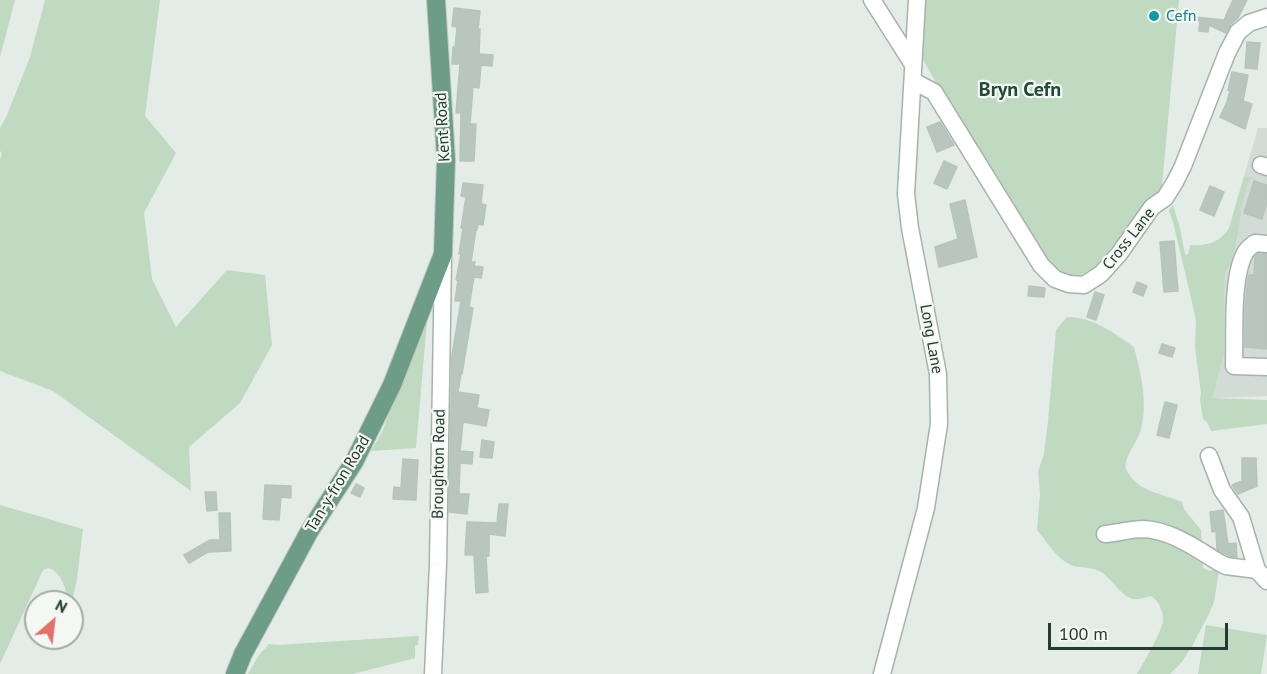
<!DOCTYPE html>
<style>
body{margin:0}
#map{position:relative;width:1267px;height:674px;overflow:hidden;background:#e3ece6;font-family:"PT Sans",sans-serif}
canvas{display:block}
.north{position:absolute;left:24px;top:590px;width:60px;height:60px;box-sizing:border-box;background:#f4f8f5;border:2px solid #a1aca7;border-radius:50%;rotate:28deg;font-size:16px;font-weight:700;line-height:24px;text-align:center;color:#253b31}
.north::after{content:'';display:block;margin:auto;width:21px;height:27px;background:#e47169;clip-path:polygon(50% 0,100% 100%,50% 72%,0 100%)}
.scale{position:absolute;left:1048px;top:623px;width:180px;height:27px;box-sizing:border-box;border:3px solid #253b31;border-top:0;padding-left:8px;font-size:18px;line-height:21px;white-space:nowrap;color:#253b31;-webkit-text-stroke:4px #f4f8f5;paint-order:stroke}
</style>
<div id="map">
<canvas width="1267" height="674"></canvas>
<div class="north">N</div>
<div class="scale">100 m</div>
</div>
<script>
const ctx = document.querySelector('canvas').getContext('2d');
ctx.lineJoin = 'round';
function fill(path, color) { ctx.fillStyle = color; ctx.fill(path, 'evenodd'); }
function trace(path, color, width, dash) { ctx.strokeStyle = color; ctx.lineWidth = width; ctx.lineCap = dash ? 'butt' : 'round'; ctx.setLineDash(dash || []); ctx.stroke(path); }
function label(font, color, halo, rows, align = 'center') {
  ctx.font = font + ' "PT Sans",sans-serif'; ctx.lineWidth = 4.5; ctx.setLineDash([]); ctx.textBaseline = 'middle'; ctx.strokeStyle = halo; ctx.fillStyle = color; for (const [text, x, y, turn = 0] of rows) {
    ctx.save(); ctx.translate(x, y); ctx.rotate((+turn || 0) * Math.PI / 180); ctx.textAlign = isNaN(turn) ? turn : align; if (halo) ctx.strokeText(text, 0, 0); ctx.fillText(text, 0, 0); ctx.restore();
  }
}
const built = new Path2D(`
 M1258,128H1267V396L1213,398L1224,353L1225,273L1229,269L1232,260L1237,240L1240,211L1249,181L1251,178L1244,176Z`);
const green = new Path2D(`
 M0,0H15L0,57Z
 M45,0H160L145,116L176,153L144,213L152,279L176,327L227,270L265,275L272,345L240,403L189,447L191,491L53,391L0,371V160L2,153L0,151V128L7,115L30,57Z
 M924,0H1179L1162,186L1104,262L1079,276L1064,277L1048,266L939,88L921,56Z
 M1244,176L1252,178L1249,181L1240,211L1241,213C1238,230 1236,261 1225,273L1224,353L1213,398L1267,400V424L1211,431L1207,422L1203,419L1200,400L1201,393L1195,347L1196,321L1192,302L1173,222L1169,210L1173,205L1180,228L1185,254L1188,255L1190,245C1207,246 1220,243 1229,228Z
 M428,310L416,448L371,451L382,432Z
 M1067,317C1093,317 1114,333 1134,347C1141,374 1148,402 1141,429C1138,443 1121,459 1127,471C1138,493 1163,493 1182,502L1184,509L1201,530L1203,568L1209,571L1217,569L1219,571L1214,602L1209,614L1191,648L1181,663L1170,674H1137C1143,664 1162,631 1163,621C1163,611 1159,601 1151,596C1146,597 1139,600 1133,599C1122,597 1111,578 1101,572C1093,567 1083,568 1074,566C1058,561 1047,542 1037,530L1040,494L1038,471L1044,454L1048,421L1056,330Z
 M0,505L83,529L77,579L72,602H69C65,589 63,573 48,568L43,570L0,664Z
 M1206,625L1267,635L1261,674H1198Z
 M419,636L418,645H415V658L353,674H248L259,655L269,644L277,645Z`);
const building = new Path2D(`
 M1233,0H1247L1238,18L1231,24L1226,33L1209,25L1208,32L1199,31L1200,21L1195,19V17L1224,20Z
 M454,8L480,11L478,29H480L479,54L493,55L492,66L481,65L479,88L473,87L470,124H476L474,161H460L461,113H456L460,64H452L453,47L455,48L457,27L452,26Z
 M1247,42L1260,43L1257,69L1245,68Z
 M1232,72L1248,75L1243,101L1252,104L1245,129L1220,117L1227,102L1230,91L1228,90Z
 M940,122L954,145L937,152L927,127Z
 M944,161L957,167L947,189L934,183Z
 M1254,181L1267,185V202L1262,219L1244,213Z
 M463,183L483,185L481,204L486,205L483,225L478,224L477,230H476L471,262H475L474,266L483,267L481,278L474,277L469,307L473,308L462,374H461L458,392L479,395L477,408L489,410L486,426L463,422L460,451L473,452L472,464L460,463L459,494H469L467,514L449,512L452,355L461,301H455L458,280H456L461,254H459L463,228H461L466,197L461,196Z
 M1210,186L1224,192L1214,216L1200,210Z
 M965,200L977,257L939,267L935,247L958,239L950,204Z
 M1174,241L1178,291L1164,292L1160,242Z
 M1258,254H1267V349L1245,347V308L1248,279L1249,275H1254L1255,256Z
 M1137,282L1147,286L1143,296L1133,292Z
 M1029,286L1045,288L1044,297L1028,296Z
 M1095,292L1104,295L1096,320L1087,317Z
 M1162,344L1175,348L1172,357L1159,353Z
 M1165,402L1177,405L1169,438L1157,435Z
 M482,440L494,442L492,458L480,457Z
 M1242,458H1256L1257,486L1238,494L1232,485L1242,481Z
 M403,459L418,460L416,500L393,499L394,487L401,488Z
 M356,484L364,488L360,497L351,493Z
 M265,485L291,486V498L281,497L279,520L263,519Z
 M205,492H216L217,510L207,511Z
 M499,504H508L505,536L489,534V556H486L488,592L476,593L474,555H465L467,522L497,523Z
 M1223,510L1228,544L1236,543L1237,557L1229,556L1217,549L1216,531L1212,532L1210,512Z
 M219,513H230L231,551L208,552L189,563L184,555L210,540H220Z`);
const minor = new Path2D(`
 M872,0L912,63
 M913,81L934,92L1041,265L1055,279L1069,284L1084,285L1101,274L1119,254L1152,207L1165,198L1175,182L1183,166L1227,53L1238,32L1249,23L1267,17
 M1261,165L1267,167
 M1267,244L1255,243C1251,246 1247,249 1245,253C1231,278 1235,336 1234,366L1267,367
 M1209,456L1222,490L1241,517L1257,570L1267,581
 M1105,534C1118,533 1130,529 1143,529C1171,530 1197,549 1220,563L1226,566L1257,570
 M433,674L438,564L443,258
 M882,674L926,508L939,424L938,374L910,228L906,194L917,0`);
const major = new Path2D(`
 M235,674L243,654L309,532L354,462L392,385L443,254L446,159L436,0`);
const markers = [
 [1154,16,6,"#0f9aa8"]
];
const cultureNames = [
 ["Cefn",1166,16]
];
const streetNames = [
 ["Kent Road",443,127,-93],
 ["Cross Lane",1129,239,-52],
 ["Long Lane",931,339,80],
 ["Broughton Road",439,464,-89],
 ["Tan-y-fron Road",338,484,-59]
];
const quarterNames = [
 ["Bryn Cefn",1020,90]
];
fill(built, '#d2dbd5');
fill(green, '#bfdac1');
fill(building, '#b9c6bf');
trace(building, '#b6c5bc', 1.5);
trace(minor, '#a6b3ac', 19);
trace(major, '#c2c8c5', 20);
trace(minor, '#fff', 16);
trace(major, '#6d9d87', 18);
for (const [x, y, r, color] of markers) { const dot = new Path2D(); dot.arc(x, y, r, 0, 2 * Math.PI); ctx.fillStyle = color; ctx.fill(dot); trace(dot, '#f4f8f5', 2); }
label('16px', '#0d838f', '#f4f8f5', cultureNames, 'left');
label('16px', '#253b31', '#f4f8f5', streetNames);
label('bold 20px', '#234b3a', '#f4f8f5', quarterNames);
</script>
